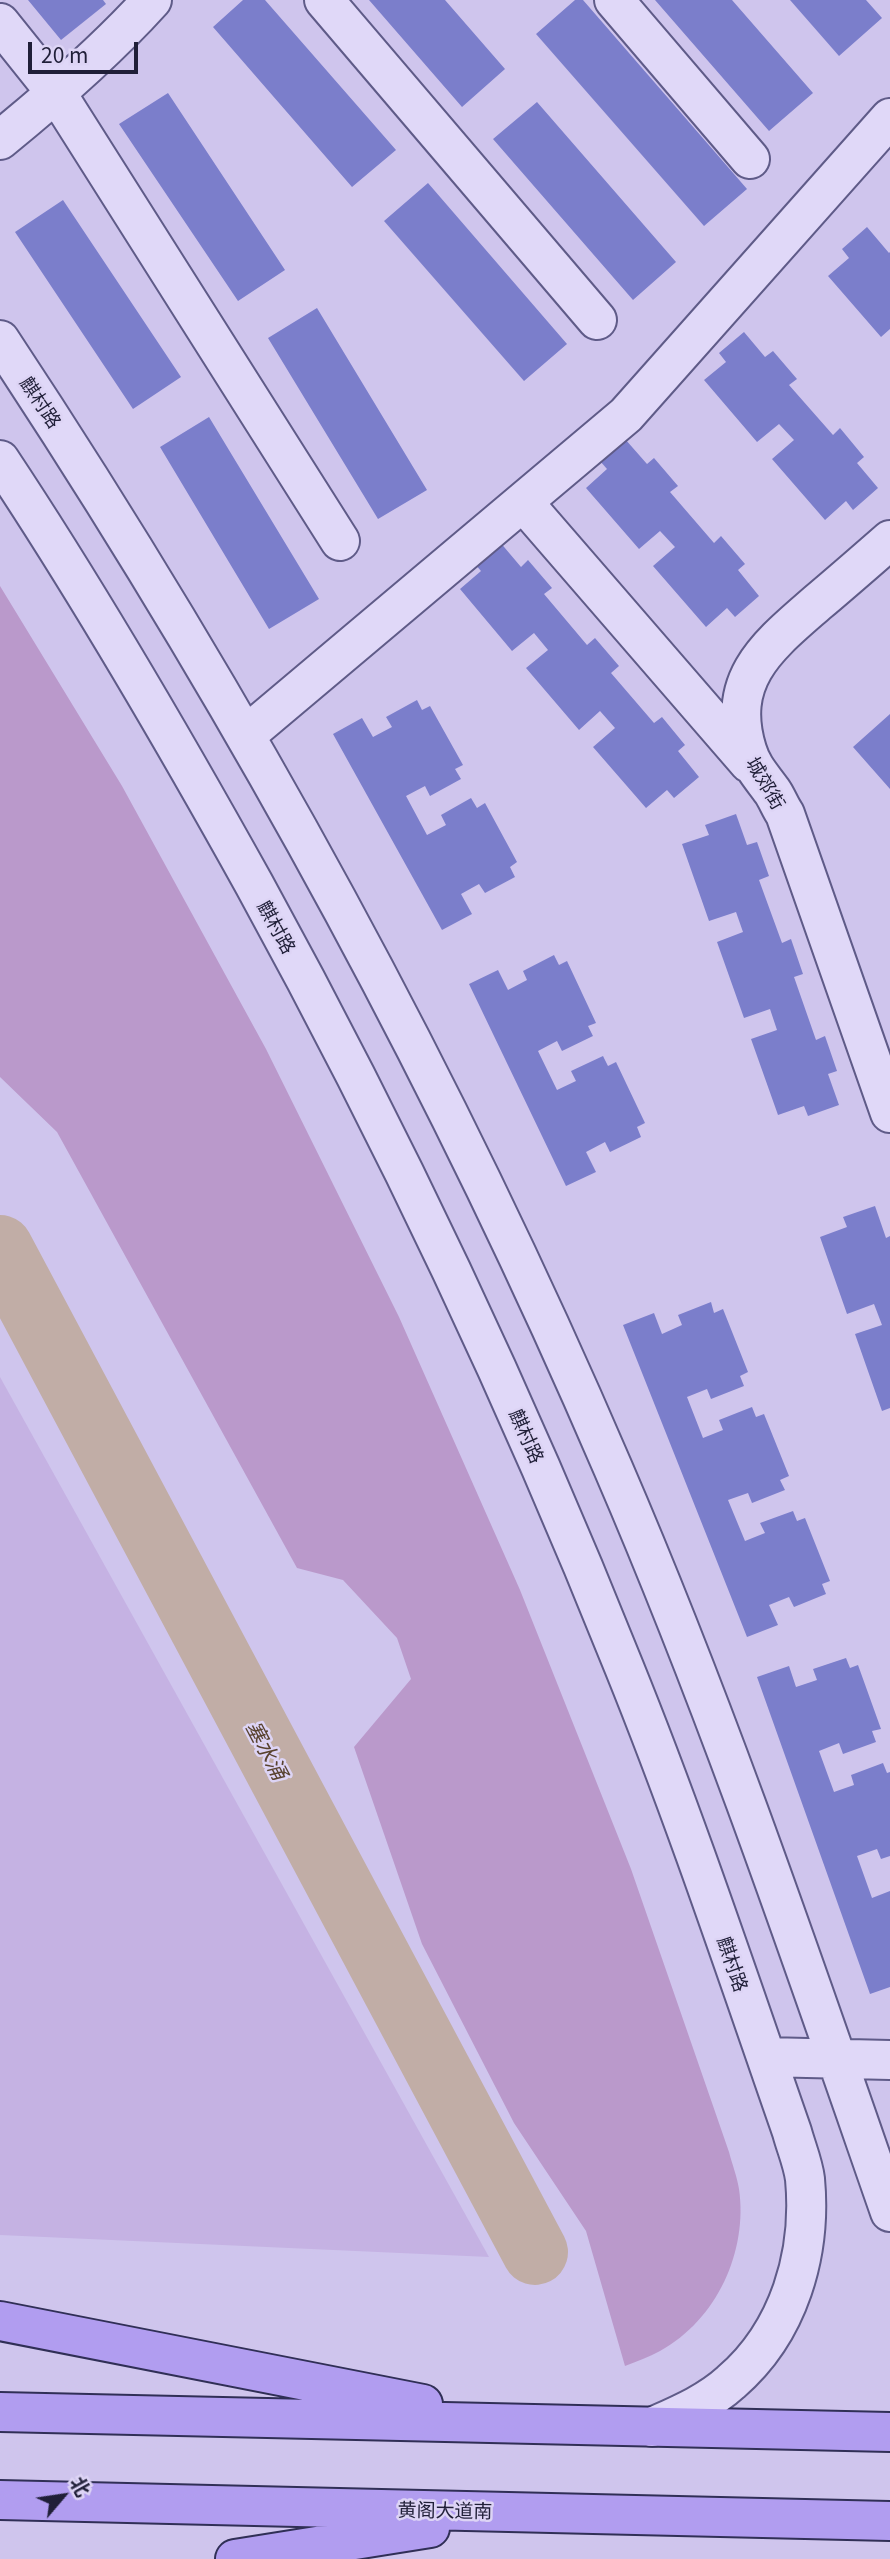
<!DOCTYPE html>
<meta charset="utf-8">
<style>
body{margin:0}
#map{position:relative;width:890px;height:2559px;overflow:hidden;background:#cfc5ed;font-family:Georgia,"Noto Sans SC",serif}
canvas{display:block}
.north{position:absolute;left:28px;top:2461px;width:70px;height:70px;-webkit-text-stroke:5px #ddd4f5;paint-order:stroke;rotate:61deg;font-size:19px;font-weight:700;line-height:28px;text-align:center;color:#201f38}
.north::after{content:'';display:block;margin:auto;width:24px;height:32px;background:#201f38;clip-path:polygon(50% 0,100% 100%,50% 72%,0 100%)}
.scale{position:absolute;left:28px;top:42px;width:110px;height:32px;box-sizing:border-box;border:4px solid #201f38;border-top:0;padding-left:9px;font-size:21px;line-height:24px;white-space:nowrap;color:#201f38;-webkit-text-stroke:5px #ddd4f5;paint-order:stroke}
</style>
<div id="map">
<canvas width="890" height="2559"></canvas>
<div class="north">北</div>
<div class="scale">20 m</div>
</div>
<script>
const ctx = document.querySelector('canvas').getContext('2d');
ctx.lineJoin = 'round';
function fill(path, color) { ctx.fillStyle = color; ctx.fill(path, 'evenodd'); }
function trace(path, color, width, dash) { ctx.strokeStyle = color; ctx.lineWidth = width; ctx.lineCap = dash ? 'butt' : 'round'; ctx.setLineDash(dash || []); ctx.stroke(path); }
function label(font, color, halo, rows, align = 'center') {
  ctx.font = font + ' Georgia,"Noto Sans SC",serif'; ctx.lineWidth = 5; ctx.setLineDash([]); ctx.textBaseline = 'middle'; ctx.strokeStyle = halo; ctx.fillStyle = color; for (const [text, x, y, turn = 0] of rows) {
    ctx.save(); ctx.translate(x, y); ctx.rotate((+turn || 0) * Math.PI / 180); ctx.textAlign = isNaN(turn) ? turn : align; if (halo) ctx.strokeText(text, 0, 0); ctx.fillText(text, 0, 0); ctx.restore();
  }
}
const farmland = new Path2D(`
 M0,1377L489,2257L0,2235Z`);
const green = new Path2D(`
 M0,586L122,786L266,1049L399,1317L520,1590L631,1869L729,2152C732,2164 737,2176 739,2189C748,2251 717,2320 660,2351C649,2357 637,2361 625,2366L586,2231L514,2123L422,1944L354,1747L411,1679L397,1638L343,1580L297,1568L57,1132L0,1077Z`);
const river = new Path2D(`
 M0,1248L535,2252`);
const building = new Path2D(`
 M28,0H103L106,4L61,40Z
 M243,0H265L396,150L352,187L213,27Z
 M369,0H445L505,69L462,107Z
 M575,0H583L747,189L704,226L536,34Z
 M655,0H732L813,93L769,131Z
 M790,0H866L882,18L839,56Z
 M168,93L285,270L238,301L119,124Z
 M537,102L676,262L633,300L493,139Z
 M428,183L567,344L524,381L384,221Z
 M63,200L181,377L133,409L15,232Z
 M867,227L889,253L890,252V329L881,337L828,276L849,258L842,249Z
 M317,308L427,490L378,519L268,338Z
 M744,332L765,357L773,351L797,379L789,385L833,435L840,428L864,457L857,463L878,488L853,510L846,501L825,520L772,459L794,440L779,424L757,442L704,380L726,362L719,353Z
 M209,417L319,599L269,629L160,447Z
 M625,439L647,464L654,458L678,486L670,492L714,543L721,536L745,564L738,570L759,596L735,617L727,608L706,627L653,566L675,547L660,531L639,549L586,488L607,469L600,461Z
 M499,541L521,567L528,560L552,588L544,594L587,645L595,638L619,666L611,673L654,723L662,717L685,745L678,751L699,777L674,798L667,790L646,808L593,747L615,728L600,711L579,730L526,668L548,650L534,633L512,651L460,589L481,571L474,563Z
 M417,700L422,710L430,706L463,765L455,769L461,779L430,796L425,786L406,796L427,835L446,825L441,815L471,798L477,808L485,803L517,862L510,867L515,877L485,893L479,884L461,894L472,914L442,930L333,734L362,718L373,737L392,727L386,717Z
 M890,714V789L853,747Z
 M736,814L747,845L757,842L769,876L759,880L782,943L791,939L803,974L794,977L816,1040L825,1036L837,1071L828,1074L839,1105L808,1116L804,1106L778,1115L751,1039L777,1030L770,1009L744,1018L717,942L743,932L736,912L709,921L682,844L709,835L705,825Z
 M554,955L559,965L567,961L596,1023L588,1026L593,1036L562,1051L557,1041L538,1051L557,1090L576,1081L571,1071L603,1056L608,1066L616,1062L645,1123L637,1127L641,1137L610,1152L605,1142L586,1152L596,1172L566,1186L469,984L498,970L508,990L527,980L523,971Z
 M875,1206L886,1238L890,1236V1408L882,1411L855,1334L882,1325L874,1304L847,1314L820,1237L847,1227L843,1217Z
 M711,1302L714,1313L723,1309L748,1372L740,1376L744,1386L711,1399L707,1389L687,1397L703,1438L723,1430L719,1420L752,1407L756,1417L764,1414L789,1476L780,1480L785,1490L752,1503L748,1493L728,1500L745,1541L765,1533L760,1523L793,1511L797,1521L805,1518L830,1581L822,1584L826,1594L794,1607L789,1597L769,1605L778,1625L747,1637L623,1325L654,1313L662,1334L682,1325L678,1315Z
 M846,1658L850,1668L858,1665L881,1729L872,1731L876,1742L843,1754L839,1743L819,1751L834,1792L854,1785L851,1775L883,1763L887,1773L890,1772V1856L881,1859L877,1849L857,1856L872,1898L890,1891V1987L870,1994L757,1677L789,1666L796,1687L817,1680L813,1669Z`);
const minor = new Path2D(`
 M324,0L597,320
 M614,0L750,159
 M0,23L57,94L340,541
 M0,140C54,96 106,51 152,0
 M0,340C237,698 444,1074 613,1468C718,1711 803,1962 890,2212
 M0,460C91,597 174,740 254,884C393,1137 517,1399 624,1667C686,1820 738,1977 792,2132C796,2147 803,2163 805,2179C812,2254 789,2332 731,2382C708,2403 679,2415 652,2427
 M523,502L749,763
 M890,540C866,561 842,582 817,603C769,645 725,678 747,750C752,767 762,777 772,791C777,798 780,807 785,814L890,1113
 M246,735L626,415L890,118
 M766,2057L890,2060`);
const major = new Path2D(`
 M0,2321L423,2404
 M0,2412L890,2432
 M0,2500L890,2521
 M235,2559L430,2528`);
const streetNames = [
 ["麒村路",41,402,56],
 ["城郊街",766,783,60],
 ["麒村路",277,927,61],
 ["麒村路",527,1436,66],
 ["麒村路",733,1964,71],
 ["黄阁大道南",445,2510,1]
];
const waterNames = [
 ["塞水涌",267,1750,62]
];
fill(farmland, '#c5b2e3');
fill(green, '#ba99cb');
trace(river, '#c1ada6', 66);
fill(building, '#7b7ecb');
trace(minor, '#5f5b88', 42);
trace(major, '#302f56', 42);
trace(minor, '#e0d8f8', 38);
trace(major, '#b19df0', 38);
label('19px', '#201f38', '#ddd4f5', streetNames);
label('italic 21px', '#58422e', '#ddd4f5', waterNames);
</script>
